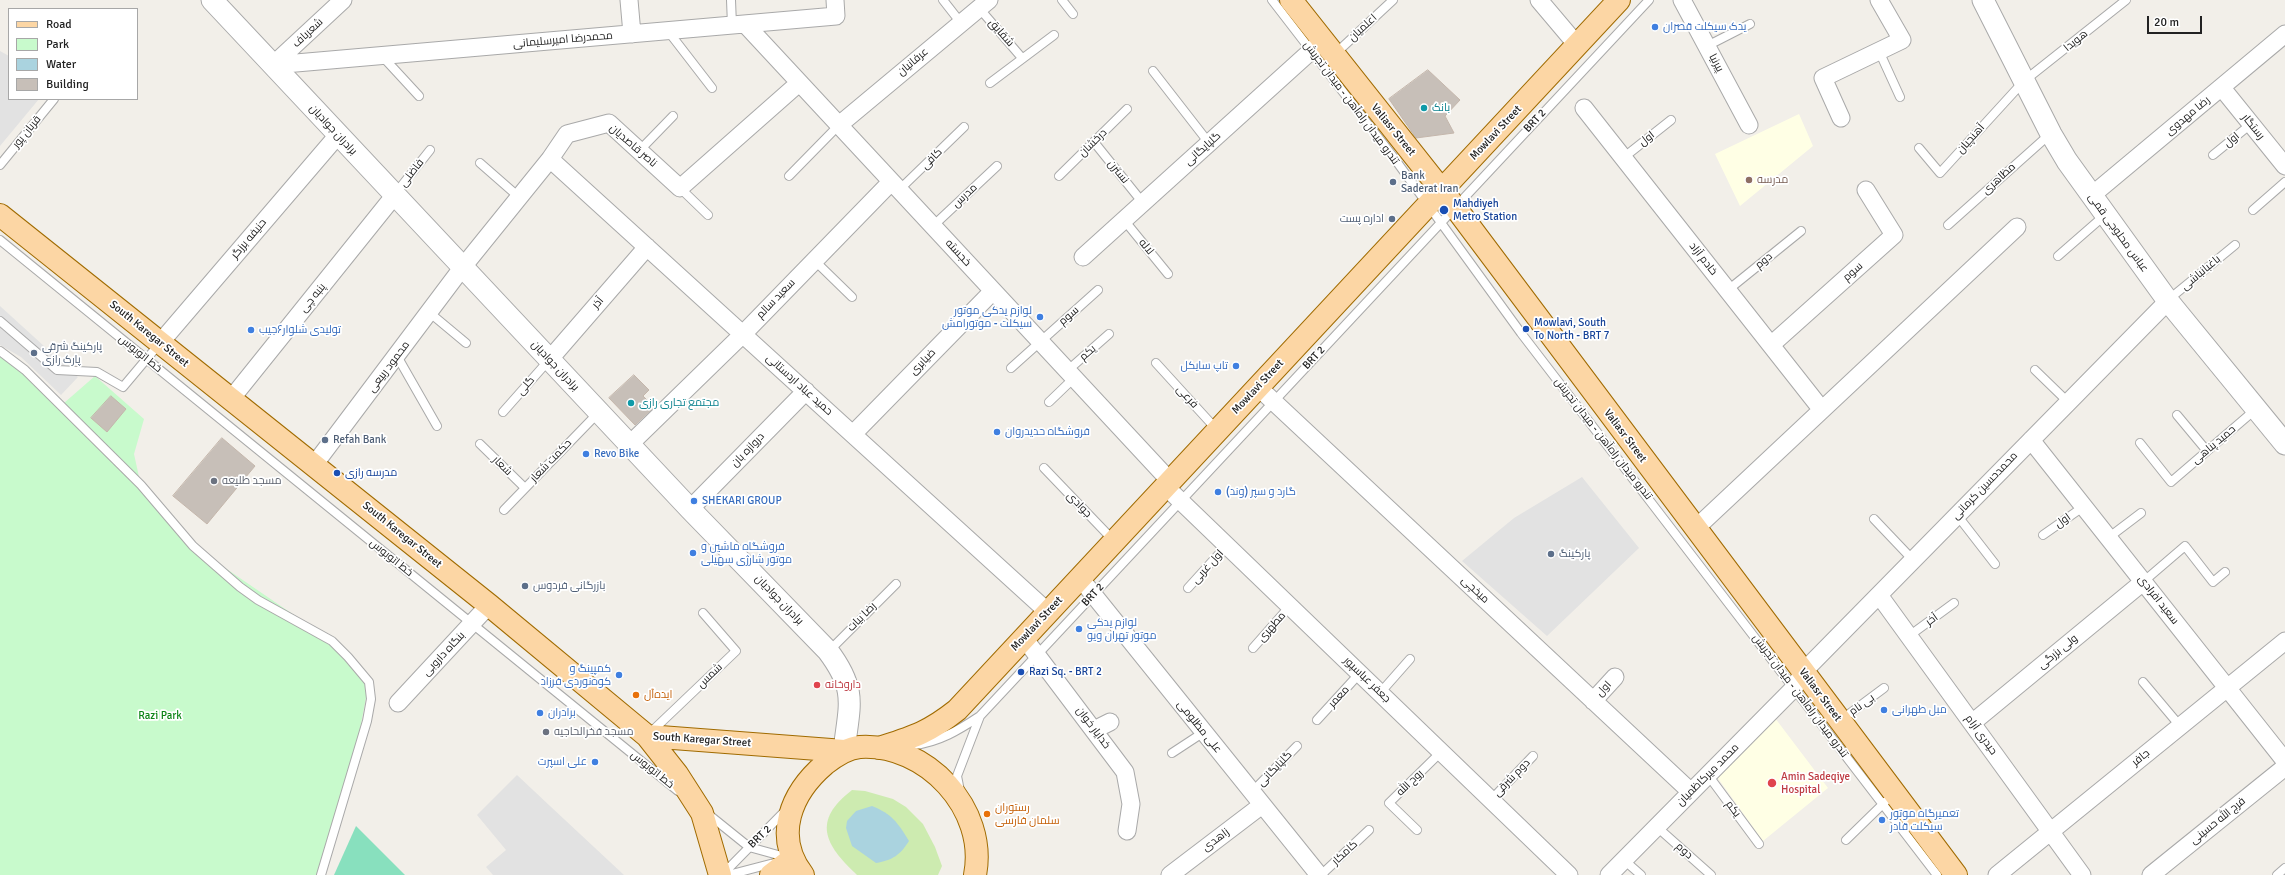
<!DOCTYPE html>
<meta charset="utf-8">
<style>
body{margin:0}
#map{position:relative;width:2285px;height:875px;overflow:hidden;background:#f2efe9;font-family:Signika,sans-serif}
canvas{display:block}
.legend{position:absolute;left:8px;top:8px;width:130px;height:92px;box-sizing:border-box;background:#fff;border:1px solid #a7a7a7;margin:0;padding:5px 7px;list-style:none;font-size:12px;color:#222}
.legend li{display:flex;align-items:center;gap:8px;height:20px}
.legend b{width:20px;border:1px solid #a7a7a7}
.scale{position:absolute;left:2147px;top:16px;width:55px;height:18px;box-sizing:border-box;border:2px solid #222;border-top:0;padding-left:5px;font-size:12px;line-height:14px;white-space:nowrap;color:#222;-webkit-text-stroke:3px #fff;paint-order:stroke}
</style>
<div id="map">
<canvas width="2285" height="875"></canvas>
<ul class="legend">
<li><b style="height:5px;background:#fcd6a4"></b>Road</li>
<li><b style="height:11px;background:#c8facc"></b>Park</li>
<li><b style="height:11px;background:#aad3df"></b>Water</li>
<li><b style="height:11px;background:#c7bfb8"></b>Building</li>
</ul>
<div class="scale">20 m</div>
</div>
<script>
const ctx = document.querySelector('canvas').getContext('2d');
ctx.lineJoin = 'round';
function fill(path, color) { ctx.fillStyle = color; ctx.fill(path, 'evenodd'); }
function trace(path, color, width, dash) { ctx.strokeStyle = color; ctx.lineWidth = width; ctx.lineCap = dash ? 'butt' : 'round'; ctx.setLineDash(dash || []); ctx.stroke(path); }
function label(font, color, halo, rows, align = 'center') {
  ctx.font = font + ' Signika,Cairo,sans-serif'; ctx.lineWidth = 3.5; ctx.setLineDash([]); ctx.textBaseline = 'middle'; ctx.strokeStyle = halo; ctx.fillStyle = color; for (const [text, x, y, turn = 0] of rows) {
    ctx.save(); ctx.translate(x, y); ctx.rotate((+turn || 0) * Math.PI / 180); ctx.textAlign = isNaN(turn) ? turn : align; if (halo) ctx.strokeText(text, 0, 0); ctx.fillText(text, 0, 0); ctx.restore();
  }
}
const education = new Path2D(`
 M1799,114L1813,146L1740,206L1715,154Z
 M1775,718L1828,788L1763,841L1717,777Z`);
const grass = new Path2D(`
 M852,790L865,791L893,799L906,807L923,824L935,847L942,866L938,875H857C824,844 812,821 852,790Z`);
const park = new Path2D(`
 M0,351L64,403L95,376L144,419L134,454L141,486L193,546L332,641L369,682L351,776L321,875H0Z`);
const pitch = new Path2D(`
 M356,826L405,875H334Z`);
const parking = new Path2D(`
 M0,51L9,56V99H39L0,146Z
 M0,306L78,377L61,395L21,357L0,345Z
 M1582,477L1639,548L1547,636L1462,561L1514,518Z
 M517,775L550,806L624,875H493L486,867L506,850L477,815Z`);
const water = new Path2D(`
 M872,806C892,814 898,823 909,841C900,855 893,860 876,863L852,846L846,828L847,821L856,811Z`);
const building = new Path2D(`
 M1428,70L1460,100L1445,116L1454,133L1416,138L1389,99Z
 M634,375L649,390L643,396L654,407L635,425L609,398Z
 M111,396L126,409L107,432L91,418Z
 M222,438L255,466L207,524L173,496Z`);
const service = new Path2D(`
 M731,0L732,25
 M943,0L961,23
 M1062,0L1073,14
 M1272,0L1394,158L1521,333L1937,875
 M979,8L1022,58
 M668,31L712,88
 M1707,46L1750,24
 M1879,51L1900,97
 M1335,54L1393,0
 M383,57L419,96
 M1153,71L1209,143
 M990,83L1054,35
 M1094,142L1143,203
 M1919,148L1940,173L2024,81L2126,0
 M640,150L673,116
 M2213,155L2251,124
 M1623,158L1671,120
 M480,163L520,198
 M0,165L54,99
 M789,176L839,125
 M1059,176L1127,109
 M680,188L708,215
 M899,190L964,127
 M395,194L430,150
 M2253,210L2285,182
 M1124,220L1168,274
 M1948,225L2050,134
 M933,226L997,166
 M0,240L678,791
 M2058,256L2105,215
 M814,260L852,297
 M1728,290L1801,231
 M2168,300L2235,245
 M430,313L466,343
 M0,321L57,370L97,372L123,387L160,343
 M0,351L25,370L141,485L193,546L240,587L258,600L332,641L348,657L369,682L371,699L367,721L321,875
 M397,356L437,426
 M1156,363L1217,430
 M1011,368L1098,290
 M2035,370L2068,402
 M1067,371L1109,334
 M1049,402L1074,378
 M503,412L549,360
 M2177,415L2207,451
 M2140,443L2171,482L2256,409
 M480,444L525,488
 M1044,468L1114,541
 M504,510L598,413
 M1957,515L1995,564
 M1874,519L1913,560
 M2043,535L2083,507
 M2108,538L2141,513
 M2143,582L2185,546L2213,582L2225,572
 M1188,588L1227,545
 M1909,636L1954,603
 M1253,648L1290,606
 M829,651L896,584
 M2143,682L2180,726
 M1380,693L1410,659
 M1317,720L1360,673
 M1841,720L1884,688
 M650,733L736,651L703,613
 M914,745C939,742 959,730 980,716L1649,0
 M1172,753L1204,732
 M1708,775L1759,844
 M960,791L957,776L980,716
 M1252,792L1297,746
 M1491,800L1533,756
 M708,814L749,847L789,858
 M1657,827L1711,875
 M1417,830L1389,803L1441,752
 M1846,840L1885,802
 M1624,860L1641,875
 M722,875L785,811
 M728,875L774,863
 M1321,875L1369,830
 M2277,875L2285,868`);
const minor = new Path2D(`
 M629,0L632,34
 M1539,0L1577,45
 M1682,0L1749,125
 M745,24L1170,481
 M273,65L836,16L835,0
 M273,65L343,0
 M2222,88L2285,166
 M1584,108L1822,410
 M1841,118L1823,78L1902,40L1879,0
 M839,125L989,0
 M550,159L1048,612
 M2091,196L2285,34
 M1083,257L1322,41
 M160,343L338,135
 M1771,345L1894,235L1866,190
 M549,360L647,247
 M1258,387L1691,792
 M231,399L394,196
 M853,434L993,291
 M2031,440L2285,761
 M629,445L743,334L891,182
 M314,465L462,268L550,159L567,134L609,123L680,188L799,83
 M1165,486L1569,875
 M690,509L806,391
 M1695,529L2017,227
 M1080,578L1319,875
 M1879,595L2082,875
 M1024,638L1125,772L1131,804L1127,831
 M1593,701L1615,677
 M398,703L489,605
 M1972,723L2143,582
 M1094,730L1110,722
 M1170,875L1262,805
 M1609,875L1794,688L1803,672L2168,301
 M1997,875L2285,641
 M2151,875L2285,767`);
const tertiary = new Path2D(`
 M212,0L690,509L828,651C858,691 849,705 844,751
 M1983,0L2051,134L2067,161L2168,301L2285,444`);
const primary = new Path2D(`
 M1291,0L1455,207L1956,875
 M0,215L489,605L647,736L677,774L702,813L720,875
 M647,736L844,751
 M879,748C913,737 928,733 957,710L1619,0
 M771,875L792,859
 M803,875C773,836 791,793 825,764C835,756 847,748 860,747C926,743 988,809 975,875`);
const markers = [
 [1655,27,4,"#3f7fe0"],
 [1424,108,4,"#0f9aa8"],
 [1749,180,4,"#8d6e63"],
 [1393,182,4,"#5c6f8a"],
 [1444,210,5,"#1a4fb4"],
 [1392,219,4,"#5c6f8a"],
 [1040,317,4,"#3f7fe0"],
 [1526,329,4,"#1a4fb4"],
 [251,330,4,"#3f7fe0"],
 [34,353,4,"#5c6f8a"],
 [1236,366,4,"#3f7fe0"],
 [631,403,4,"#0f9aa8"],
 [997,432,4,"#3f7fe0"],
 [325,440,4,"#5c6f8a"],
 [586,454,4,"#3f7fe0"],
 [337,473,4,"#1a4fb4"],
 [214,481,4,"#6b7280"],
 [1218,492,4,"#3f7fe0"],
 [694,501,4,"#3f7fe0"],
 [693,553,4,"#3f7fe0"],
 [1551,554,4,"#5c6f8a"],
 [525,586,4,"#5c6f8a"],
 [1079,629,4,"#3f7fe0"],
 [1021,672,4,"#1a4fb4"],
 [619,675,4,"#3f7fe0"],
 [817,685,4,"#e0444e"],
 [636,695,4,"#e8710a"],
 [1884,710,4,"#3f7fe0"],
 [540,713,4,"#3f7fe0"],
 [546,732,4,"#6b7280"],
 [595,762,4,"#3f7fe0"],
 [1772,783,5,"#e0444e"],
 [987,814,4,"#e8710a"],
 [1882,820,4,"#3f7fe0"]
];
const shopNames = [
 ["یدک سیکلت قصران",1663,27],
 ["لوازم یدکی موتور",1032,311,"right"],
 ["سیکلت - موتورامش",1032,324,"right"],
 ["تولیدی شلوار۶جیب",259,330],
 ["تاپ سایکل",1228,366,"right"],
 ["فروشگاه حدیدروان",1005,432],
 ["Revo Bike",594,454],
 ["گارد و سپر (وند)",1226,492],
 ["SHEKARI GROUP",702,501],
 ["فروشگاه ماشين و",701,547],
 ["موتور شارژی سهيلی",701,560],
 ["لوازم یدکی",1087,623],
 ["موتور تهران ویو",1087,636],
 ["کمپینگ و",611,669,"right"],
 ["کوه‌نوردی فرزاد",611,682,"right"],
 ["مبل طهرانی",1892,710],
 ["برادران",548,713],
 ["علی اسپرت",587,762,"right"],
 ["تعمیرگاه موتور",1890,814],
 ["سیکلت قادر",1890,827]
];
const streetNames = [
 ["اعلمیان",1363,28,-43],
 ["شعرباف",308,33,-43],
 ["شقایق",1001,33,49],
 ["محمدرضا امیرسلیمانی",563,40,-5],
 ["هویدا",2076,41,-39],
 ["عرفانیان",913,62,-40],
 ["پیرنیا",1716,63,62],
 ["تندرو میدان راه‌آهن - میدان تجریش",1351,103,53],
 ["رضا مهدوی",2188,116,-40],
 ["BRT 2",1535,121,-47],
 ["رستگار",2253,127,51],
 ["برادران جوادیان",333,130,47],
 ["Valiasr Street",1393,130,51],
 ["قربان پور",27,132,-51],
 ["Mowlavi Street",1496,133,-47],
 ["اول",1647,139,-38],
 ["آهنچیان",1971,139,-48],
 ["اول",2232,140,-40],
 ["درخشان",1093,143,-44],
 ["ناصر قاصدیان",633,146,41],
 ["گلپایگانی",1203,149,-42],
 ["کافی",932,159,-45],
 ["نسترن",1118,172,51],
 ["فاضلی",412,173,-52],
 ["مظاهری",1999,179,-42],
 ["مدرس",965,196,-43],
 ["عباس محلوجی قمی",2118,233,54],
 ["حنیفه برزگر",249,239,-50],
 ["لاله",1146,247,51],
 ["خجسته",958,253,47],
 ["خادم آزاد",1703,259,52],
 ["دوم",1764,261,-39],
 ["سوم",1853,272,-42],
 ["باغبانباشی",2201,273,-40],
 ["پنبه چی",313,298,-51],
 ["سعید سالم",776,299,-46],
 ["آذر",598,303,-49],
 ["سوم",1069,316,-41],
 ["South Karegar Street",149,334,39],
 ["یکم",1088,353,-41],
 ["خط اتوبوس",140,354,39],
 ["BRT 2",1314,358,-47],
 ["ضیابری",923,362,-46],
 ["برادران جوادیان",555,366,47],
 ["محمود ربیعی",389,367,-53],
 ["حمید عباد اردستانی",799,385,42],
 ["گلی",526,386,-49],
 ["Mowlavi Street",1258,387,-47],
 ["فرعی",1187,397,48],
 ["Valiasr Street",1625,436,53],
 ["تندرو میدان راه‌آهن - میدان تجریش",1603,439,52],
 ["حمید پناهی",2214,445,-40],
 ["دروازه بان",748,450,-46],
 ["حکمت شعار",551,461,-46],
 ["شعار",502,466,45],
 ["محمدحسین کرمانی",1985,486,-46],
 ["جوادی",1079,505,46],
 ["اول",2063,521,-36],
 ["South Karegar Street",402,535,39],
 ["خط اتوبوس",391,558,39],
 ["اول غربی",1208,567,-48],
 ["میخچی",1475,590,43],
 ["BRT 2",1093,595,-47],
 ["برادران جوادیان",779,600,46],
 ["سعید افرادی",2158,600,52],
 ["رضا بیات",862,617,-45],
 ["آخر",1932,620,-36],
 ["Mowlavi Street",1037,624,-47],
 ["مطهری",1272,627,-48],
 ["ولی بزرگی",2058,652,-39],
 ["بنگاه داروبی",444,654,-47],
 ["شمس",710,676,-44],
 ["جعفر عباسپور",1367,680,44],
 ["اول",1604,689,-47],
 ["Valiasr Street",1820,695,53],
 ["تندرو میدان راه‌آهن - میدان تجریش",1800,696,53],
 ["معمر",1339,697,-47],
 ["بی نام",1862,705,-36],
 ["علی مظلومی",1199,727,51],
 ["خدایار خوان",1093,728,53],
 ["حیدری آرام",1981,735,54],
 ["South Karegar Street",702,740,4],
 ["جافر",2141,758,-39],
 ["گلپایگانی",1275,769,-46],
 ["خط اتوبوس",652,770,39],
 ["محمد میرکاظمیان",1708,775,-45],
 ["دوم شرقی",1512,778,-46],
 ["روح الله",1410,783,-44],
 ["یکم",1733,809,54],
 ["فرج الله حسینی",2218,821,-39],
 ["BRT 2",760,837,-44],
 ["زاهدی",1216,840,-37],
 ["دوم",1684,851,42],
 ["کامکار",1345,853,-43]
];
const cultureNames = [
 ["بانک",1432,108],
 ["مجتمع تجاری رازی",639,403]
];
const serviceNames = [
 ["Bank",1401,176],
 ["Saderat Iran",1401,189],
 ["اداره پست",1384,219,"right"],
 ["پارکینگ شرقی",42,347],
 ["پارک رازی",42,360],
 ["Refah Bank",333,440],
 ["پارکینگ",1559,554],
 ["بازرگانی فردوس",533,586]
];
const educationNames = [
 ["مدرسه",1757,180]
];
const transitNames = [
 ["Mahdiyeh",1453,204],
 ["Metro Station",1453,217],
 ["Mowlavi, South",1534,323],
 ["To North - BRT 7",1534,336],
 ["مدرسه رازی",345,473],
 ["Razi Sq. - BRT 2",1029,672]
];
const worshipNames = [
 ["مسجد طلیعه",222,481],
 ["مسجد فخرالحاجیه",554,732]
];
const healthNames = [
 ["داروخانه",825,685],
 ["Amin Sadeqiye",1781,777],
 ["Hospital",1781,790]
];
const foodNames = [
 ["ایده‌آل",644,695],
 ["رستوران",995,808],
 ["سلمان فارسی",995,821]
];
const parkNames = [
 ["Razi Park",160,716]
];
fill(education, '#ffffe5');
fill(grass, '#cdebb0');
fill(park, '#c8facc');
fill(pitch, '#88e0be');
fill(parking, '#e2e2e2');
fill(water, '#aad3df');
fill(building, '#c7bfb8');
trace(building, '#c4b6ab', 1);
trace(service, '#a9a9a9', 10);
trace(minor, '#a9a9a9', 19);
trace(tertiary, '#a9a9a9', 23);
trace(primary, '#a06b00', 24);
trace(service, '#fff', 8);
trace(minor, '#fff', 17);
trace(tertiary, '#fff', 21);
trace(primary, '#fcd6a4', 22);
for (const [x, y, r, color] of markers) { const dot = new Path2D(); dot.arc(x, y, r, 0, 2 * Math.PI); ctx.fillStyle = color; ctx.fill(dot); trace(dot, '#fff', 1.5); }
label('11px', '#366cbe', '#fff', shopNames, 'left');
label('11px', '#222', '#fff', streetNames);
label('11px', '#0d838f', '#fff', cultureNames, 'left');
label('11px', '#4e5e75', '#fff', serviceNames, 'left');
label('11px', '#785e54', '#fff', educationNames, 'left');
label('11px', '#164399', '#fff', transitNames, 'left');
label('11px', '#5b616d', '#fff', worshipNames, 'left');
label('11px', '#be3a42', '#fff', healthNames, 'left');
label('11px', '#c56008', '#fff', foodNames, 'left');
label('11px', '#0c8416', '#fff', parkNames);
</script>
